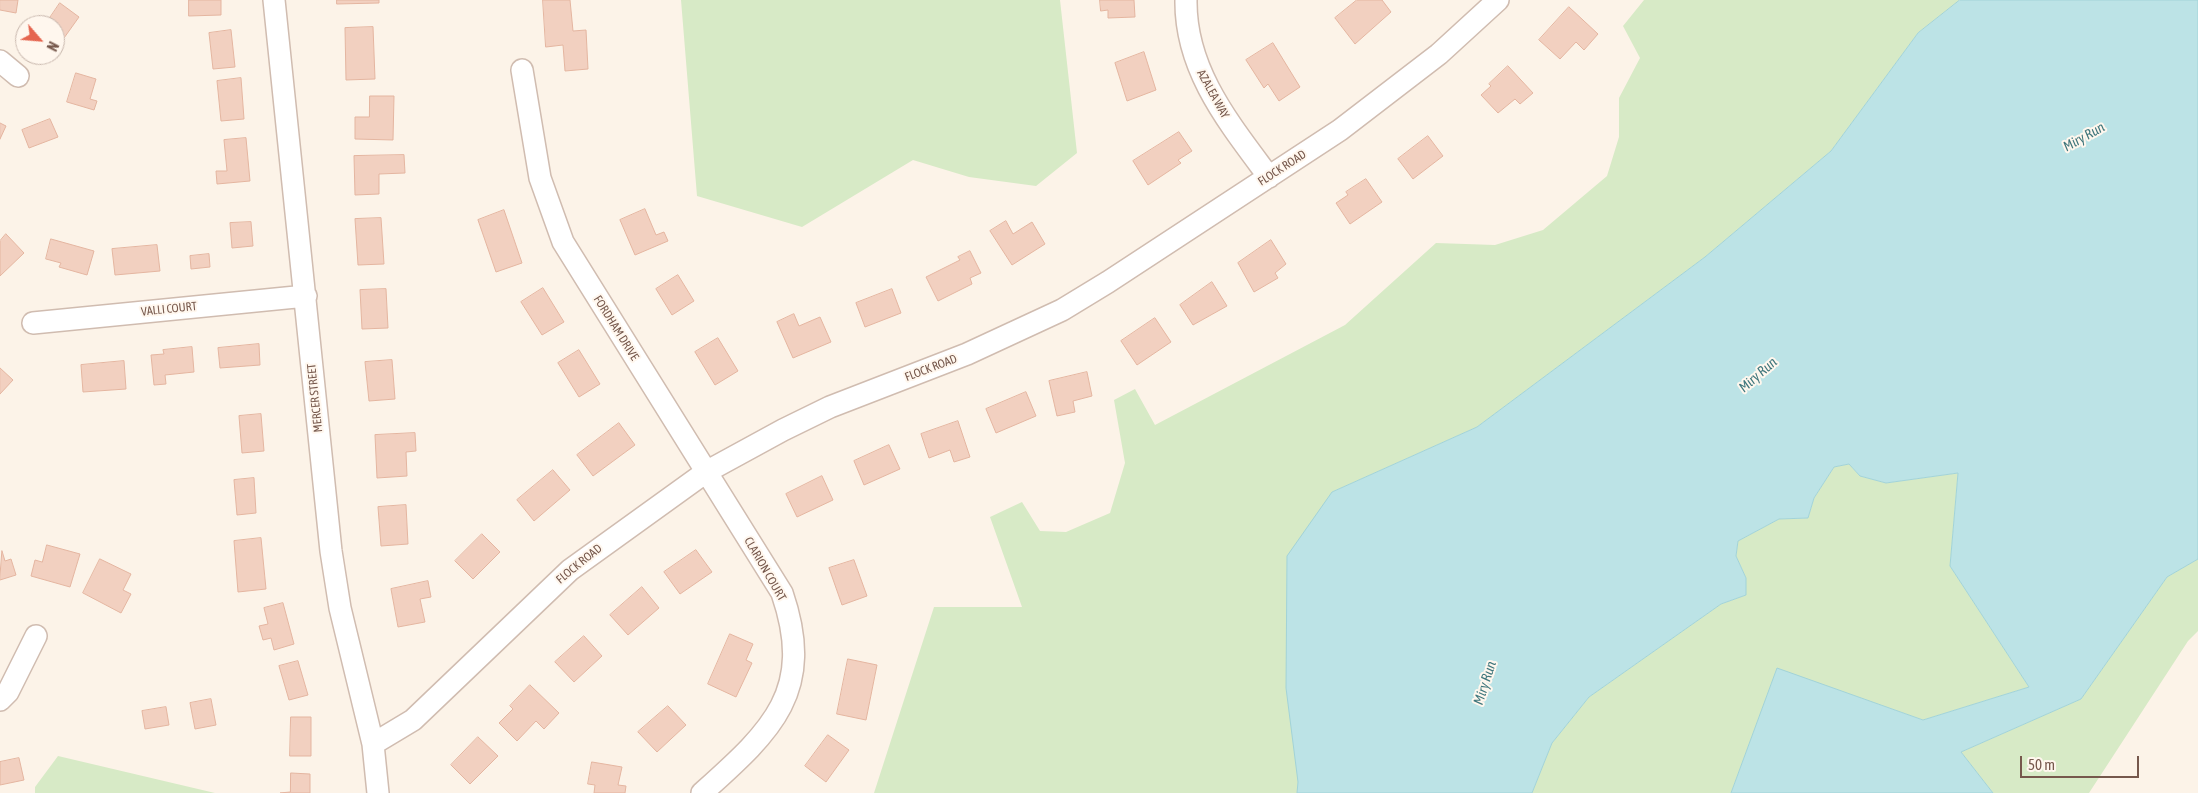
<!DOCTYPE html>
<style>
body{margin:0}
#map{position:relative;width:2198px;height:793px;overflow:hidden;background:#fcf3e8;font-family:"Asap Condensed",sans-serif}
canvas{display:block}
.north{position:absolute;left:15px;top:15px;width:50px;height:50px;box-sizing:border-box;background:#fff7ee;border:1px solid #c8b7ad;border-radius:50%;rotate:117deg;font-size:14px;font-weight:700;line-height:20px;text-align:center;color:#76584c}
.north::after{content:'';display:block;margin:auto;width:18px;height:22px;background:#e5654f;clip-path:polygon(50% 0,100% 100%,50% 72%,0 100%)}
.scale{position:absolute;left:2020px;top:756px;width:119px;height:22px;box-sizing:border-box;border:2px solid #76584c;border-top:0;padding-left:6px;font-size:15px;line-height:18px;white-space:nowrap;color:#76584c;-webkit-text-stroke:4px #fff7ee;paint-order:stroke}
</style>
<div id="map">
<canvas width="2198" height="793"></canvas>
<div class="north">N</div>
<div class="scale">50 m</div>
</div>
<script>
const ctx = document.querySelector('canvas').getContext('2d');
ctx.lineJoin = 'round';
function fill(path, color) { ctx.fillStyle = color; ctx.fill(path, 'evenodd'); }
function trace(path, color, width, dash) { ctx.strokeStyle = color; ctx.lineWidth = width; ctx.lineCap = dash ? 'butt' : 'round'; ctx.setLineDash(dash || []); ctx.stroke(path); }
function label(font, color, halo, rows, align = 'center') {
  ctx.font = font + ' "Asap Condensed",sans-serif'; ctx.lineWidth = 4; ctx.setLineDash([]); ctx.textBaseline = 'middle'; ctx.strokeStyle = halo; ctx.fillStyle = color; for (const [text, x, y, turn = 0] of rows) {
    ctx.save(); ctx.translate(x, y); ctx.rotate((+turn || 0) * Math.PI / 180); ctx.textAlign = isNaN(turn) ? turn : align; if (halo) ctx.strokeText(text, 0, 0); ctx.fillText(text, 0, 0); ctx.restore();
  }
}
const green = new Path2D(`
 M681,0H1060L1077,153L1036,186L969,177L913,160L802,227L697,196Z
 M1644,0H1960L1918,33L1831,151L1705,257L1477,427L1332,492L1297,793H874L934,607H1022L990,517L1022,502L1040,531L1066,532L1110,513L1125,463L1114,400L1135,389L1155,425L1345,325L1436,243L1495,245L1543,230L1607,176L1619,137V98L1640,58L1623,26Z
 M1849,464L1860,476L1886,483L1958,473L1950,566L2029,687L1923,720L1777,669L1731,793H1532L1552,743L1589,697L1721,604L1746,595V578L1736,556L1738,541L1779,519L1808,518L1814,498L1834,467Z
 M2198,559V631L2188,641L2089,793H1993L1961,752L2081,699L2167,577Z
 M58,756L215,793H35V787Z`);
const water = new Path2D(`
 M1960,0H2198V559L2167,577L2081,699L1961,752L1993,793H1731L1777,668L1923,720L2029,687L1950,566L1958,473L1886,483L1860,476L1849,464L1834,467L1814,498L1808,518L1779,519L1738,541L1736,556L1746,578V595L1721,604L1589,697L1552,743L1532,793H1297L1298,782L1286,688L1287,556L1332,492L1477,427L1705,257L1831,151L1918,33Z`);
const building = new Path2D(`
 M0,0H18L16,13L0,10Z
 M189,0H221V15L189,16Z
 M337,0H379V3L337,4Z
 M543,0H570L573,31L586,30L588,69L565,71L563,45L546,47Z
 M1100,0H1134L1135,17L1108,18V10L1101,11Z
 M1357,0H1382L1391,12L1355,44L1335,18Z
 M60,3L79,17L64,38L55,32V25H45Z
 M1569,7L1598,34L1584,50L1576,42L1560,59L1539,40Z
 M373,27L375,79L346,80L345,28Z
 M231,30L235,67L213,69L209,33Z
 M1273,43L1300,87L1279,101L1268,84L1264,88L1246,60Z
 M1144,52L1156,90L1127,101L1115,63Z
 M1508,66L1533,93L1520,104L1515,99L1498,113L1481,95L1491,86L1489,84Z
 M76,73L96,79L90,99L97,101L94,110L67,102Z
 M241,78L244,119L221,121L217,81Z
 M370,96H394L393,140L355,139V117H369Z
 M50,119L58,137L29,148L22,130Z
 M0,123L6,126L0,139Z
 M1179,132L1192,151L1178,160L1181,163L1148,185L1133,161Z
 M1428,136L1443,156L1413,179L1398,159Z
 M246,138L250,181L217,184L216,171H227L224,140Z
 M404,155L405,173L379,174V194L355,195L354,156Z
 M1366,179L1382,202L1350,224L1336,203L1348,195L1346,192Z
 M645,209L656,235L664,232L668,241L635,255L620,220Z
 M504,210L522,263L496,272L478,220Z
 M381,218L384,264L358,265L355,219Z
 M1006,221L1013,234L1032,222L1045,244L1012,265L990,231Z
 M251,222L253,246L232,248L230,223Z
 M6,234L24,253L0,276V241Z
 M51,239L94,251L87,275L59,267L61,263L46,259Z
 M1271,240L1286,264L1275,273L1278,278L1254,292L1238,263Z
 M157,245L160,271L115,275L112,249Z
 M970,251L981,273L970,278L972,284L938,301L926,277L960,260L958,257Z
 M209,254L210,267L191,269L190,256Z
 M678,275L694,301L672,315L656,289Z
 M1212,282L1227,306L1193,325L1180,305Z
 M543,288L564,322L542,335L521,302Z
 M386,289L388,328L362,329L360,290Z
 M892,289L901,313L865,327L856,303Z
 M794,314L799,326L820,317L831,342L793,358L777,322Z
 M1155,318L1171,342L1137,365L1121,341Z
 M718,338L738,371L715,385L695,352Z
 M259,344L260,365L220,368L218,348Z
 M192,347L194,372L165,375L166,384L154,385L151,355L164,354L163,350Z
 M579,350L600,384L579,397L558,363Z
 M392,360L395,399L369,401L365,362Z
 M124,361L126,389L83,392L81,365Z
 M0,368L13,380L0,394Z
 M1087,372L1092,396L1073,401L1075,412L1057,416L1049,381Z
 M1026,392L1036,416L996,433L986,409Z
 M261,414L264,451L242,453L239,416Z
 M958,421L970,457L954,462L950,450L929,458L921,434Z
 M619,423L635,445L593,476L577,455Z
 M415,433L416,451L406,452L407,476L377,478L375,435Z
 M889,445L900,469L864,485L854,461Z
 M553,470L570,490L534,521L517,500Z
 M822,476L833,500L797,517L786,494Z
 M254,478L256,513L237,515L234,480Z
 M406,505L408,544L381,546L378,507Z
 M482,534L500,552L473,579L455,561Z
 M261,538L266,589L238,592L234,541Z
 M47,545L80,554L70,587L31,576L35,560L42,562Z
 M696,550L712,572L680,594L664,572Z
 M2,551L5,561L11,559L16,575L0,580Z
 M100,559L131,574L123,590L131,594L121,613L83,593Z
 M854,560L867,596L842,605L829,568Z
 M428,581L431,597L420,599L425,622L398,627L391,589Z
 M642,587L659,608L628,635L610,615Z
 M283,603L294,644L274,650L271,638L263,640L259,626L268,624L264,608Z
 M730,634L753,644L746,660L752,663L736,697L708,684Z
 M584,636L602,656L574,682L555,662Z
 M848,659L877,665L866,720L837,714Z
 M298,661L308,695L289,700L279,666Z
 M530,685L559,713L544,729L536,721L517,741L499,723L513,709L510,706Z
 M211,699L216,725L195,729L190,703Z
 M668,706L686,725L657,752L638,732Z
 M166,707L169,725L145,729L142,711Z
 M291,717H311V756H290Z
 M828,735L849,750L826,782L805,766Z
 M478,737L498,756L470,784L451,765Z
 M19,758L24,780L0,785V762Z
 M592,762L622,767L618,785L626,786L625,793H594L595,785L588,784Z
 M291,773L310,774V793H280L290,792Z`);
const minor = new Path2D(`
 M274,0L331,551L340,608L373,744L378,793
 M1186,0C1185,70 1229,123 1269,177
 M0,61L18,76
 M522,70L540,178L563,242L782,593C816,692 771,731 702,793
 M33,323L306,296
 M0,700L8,692L36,636
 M373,744L413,720L570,570L706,472L783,430L830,407L967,354L1062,310L1108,282L1340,130L1439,54L1498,0`);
const streetNames = [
 ["AZALEA WAY",1213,94,61],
 ["FLOCK ROAD",1282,168,-33],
 ["VALLI COURT",169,309,-6],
 ["FORDHAM DRIVE",616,328,58],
 ["FLOCK ROAD",931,368,-21],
 ["MERCER STREET",315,398,-96],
 ["FLOCK ROAD",579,564,-39],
 ["CLARION COURT",765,569,60]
];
const waterNames = [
 ["Miry Run",2084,137,-29],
 ["Miry Run",1758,375,-41],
 ["Miry Run",1485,683,-72]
];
fill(green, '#d7eac6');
fill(water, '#bce3e6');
trace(water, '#a2d3d8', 1);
fill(building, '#f2d0c0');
trace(building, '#e4b5a0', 1);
trace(minor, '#d0bcb0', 24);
trace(minor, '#fff', 21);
label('12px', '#76584c', '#fff7ee', streetNames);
label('italic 14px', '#3f767c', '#fff7ee', waterNames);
</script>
